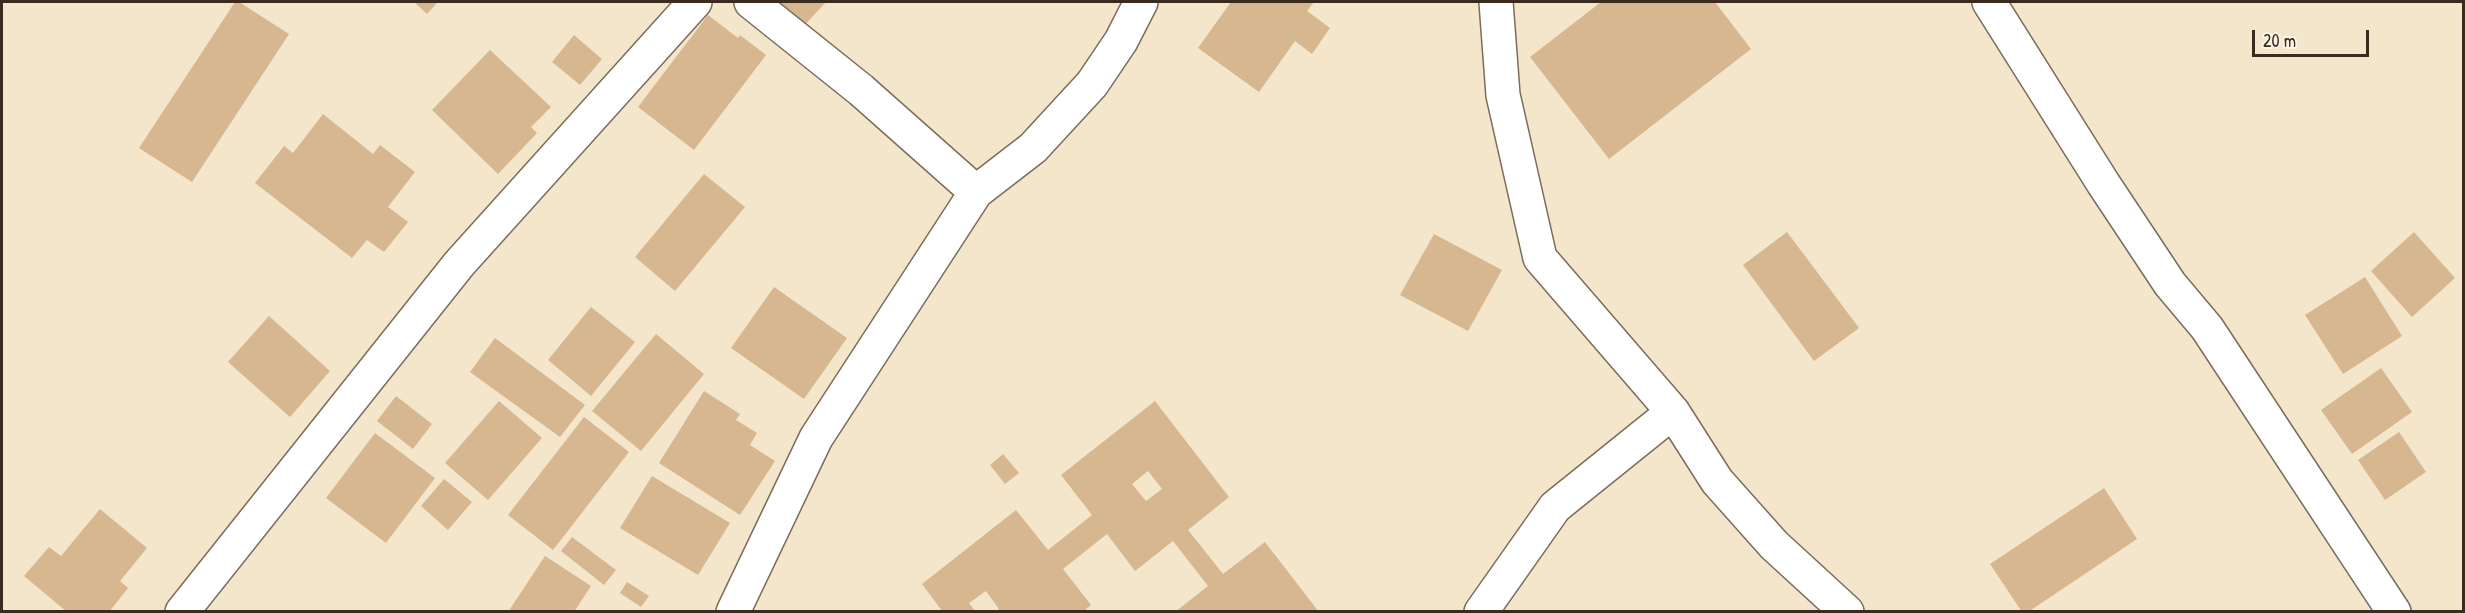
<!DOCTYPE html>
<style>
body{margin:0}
#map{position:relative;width:2465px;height:613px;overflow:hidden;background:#f3e6cb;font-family:"Patrick Hand",sans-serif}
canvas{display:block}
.frame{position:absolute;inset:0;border:3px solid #3b2a1e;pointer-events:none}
.scale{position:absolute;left:2252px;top:30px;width:117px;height:27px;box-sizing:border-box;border:3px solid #3b2a1e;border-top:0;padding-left:8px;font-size:18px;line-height:21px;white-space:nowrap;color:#3b2a1e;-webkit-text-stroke:4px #fcf5e5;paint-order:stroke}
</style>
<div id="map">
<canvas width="2465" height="613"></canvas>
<div class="frame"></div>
<div class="scale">20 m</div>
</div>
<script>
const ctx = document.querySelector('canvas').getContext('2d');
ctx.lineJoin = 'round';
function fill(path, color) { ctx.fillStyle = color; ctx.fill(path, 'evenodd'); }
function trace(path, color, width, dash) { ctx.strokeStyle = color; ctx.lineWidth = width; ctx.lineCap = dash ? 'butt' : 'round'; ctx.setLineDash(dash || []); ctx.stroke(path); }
const building = new Path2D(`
 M235,2H239L289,34L192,182L139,148Z
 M414,2H438L427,14Z
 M769,2H826L801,29Z
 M1231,2H1314L1307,11L1330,28L1312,54L1295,41L1259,92L1198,48Z
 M1601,2H1715L1751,49L1609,159L1530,57Z
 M708,15L738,38L740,35L766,55L694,150L638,107Z
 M574,35L602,59L580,85L552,62Z
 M490,50L551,107L531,127L537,133L498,174L432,110Z
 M323,114L373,154L380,145L415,172L388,207L408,222L384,252L367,240L352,258L255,183L284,146L293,153Z
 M704,174L745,207L675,291L635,257Z
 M1787,232L1859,328L1814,361L1743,265Z
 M2414,232L2455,278L2412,317L2371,271Z
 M1434,234L1502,270L1468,331L1400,295Z
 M2365,277L2402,336L2343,374L2305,315Z
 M774,287L847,338L804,399L731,348Z
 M591,307L635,342L591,396L548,360Z
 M269,316L330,371L290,417L228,362Z
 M656,334L704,374L641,451L592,411Z
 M495,338L585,405L560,437L470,372Z
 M2381,368L2412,412L2352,454L2321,410Z
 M704,391L740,414L736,420L757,433L750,445L775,461L740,515L659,463Z
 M396,396L432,424L413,449L377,421Z
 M499,401L542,438L488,500L445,463Z
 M1155,401L1229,497L1188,530L1223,574L1265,542L1319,612H1175L1208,586L1173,541L1135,571L1107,534L1063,569L1091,605L1083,612H996L999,609L986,591L969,603L976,612H943L922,584L1016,510L1048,550L1092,515L1061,475ZM1148,471L1162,489L1146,501L1132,484Z
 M584,417L629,452L553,550L508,515Z
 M2399,432L2426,472L2385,500L2358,460Z
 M375,433L435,478L386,543L326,498Z
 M1003,454L1019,473L1005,484L990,465Z
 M652,476L730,523L698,575L620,528Z
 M444,479L472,502L448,530L421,506Z
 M2104,488L2137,539L2028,612H2022L1990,564Z
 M100,509L147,548L120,581L128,588L109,612H67L24,576L49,547L61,556Z
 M572,537L616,570L604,585L561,551Z
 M545,556L591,586L574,612H508Z
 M627,582L649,596L641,607L620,593Z`);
const street = new Path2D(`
 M751,2L861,90L976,192
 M1496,2L1503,95L1540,258L1673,412L1717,481L1774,545L1847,612
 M1989,2L2103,183L2170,284L2207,328L2394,612
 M182,612L459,264L695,2
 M733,612L816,438L976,192L1033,148L1092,84L1121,41L1141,2
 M1481,612L1555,507L1673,412`);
fill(building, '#d6b78f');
trace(street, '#7b6c5b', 36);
trace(street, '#fff', 33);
</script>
